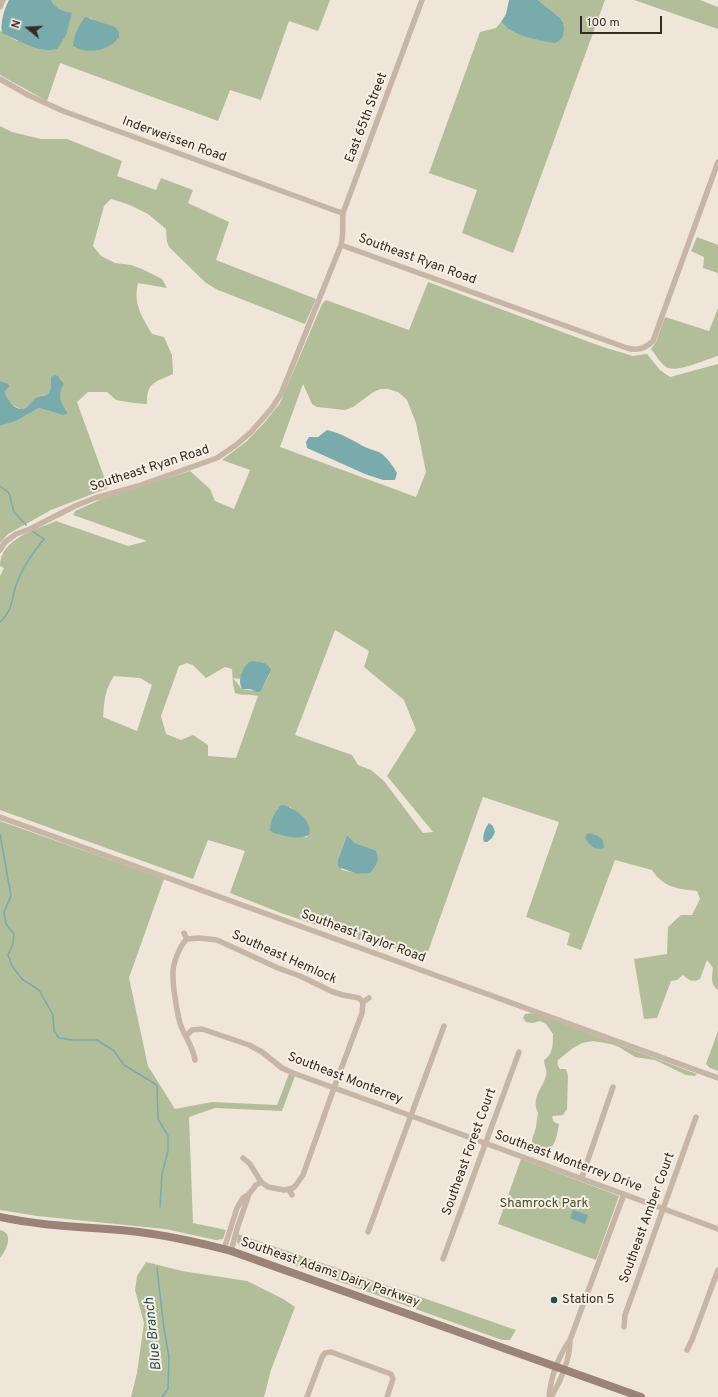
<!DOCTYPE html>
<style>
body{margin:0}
#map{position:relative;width:718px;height:1397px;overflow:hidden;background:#f0e5d9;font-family:Overpass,sans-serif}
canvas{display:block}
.north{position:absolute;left:8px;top:8px;width:40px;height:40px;-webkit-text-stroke:3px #f8efe5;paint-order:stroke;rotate:288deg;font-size:11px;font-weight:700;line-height:16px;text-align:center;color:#342b26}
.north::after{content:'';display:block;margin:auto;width:14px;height:18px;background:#342b26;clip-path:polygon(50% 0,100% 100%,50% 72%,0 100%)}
.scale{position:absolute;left:580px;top:16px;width:82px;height:18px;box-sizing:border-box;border:2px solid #342b26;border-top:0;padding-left:5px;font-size:12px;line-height:14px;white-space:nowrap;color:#342b26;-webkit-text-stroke:3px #f8efe5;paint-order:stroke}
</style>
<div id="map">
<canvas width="718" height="1397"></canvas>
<div class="north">N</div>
<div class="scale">100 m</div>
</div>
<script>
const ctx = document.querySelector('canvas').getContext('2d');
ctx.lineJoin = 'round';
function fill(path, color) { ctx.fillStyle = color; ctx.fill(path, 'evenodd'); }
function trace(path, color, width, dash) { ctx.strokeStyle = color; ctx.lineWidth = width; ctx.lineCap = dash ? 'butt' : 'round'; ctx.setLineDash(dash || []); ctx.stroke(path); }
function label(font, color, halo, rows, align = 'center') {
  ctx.font = font + ' Overpass,sans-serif'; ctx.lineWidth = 4; ctx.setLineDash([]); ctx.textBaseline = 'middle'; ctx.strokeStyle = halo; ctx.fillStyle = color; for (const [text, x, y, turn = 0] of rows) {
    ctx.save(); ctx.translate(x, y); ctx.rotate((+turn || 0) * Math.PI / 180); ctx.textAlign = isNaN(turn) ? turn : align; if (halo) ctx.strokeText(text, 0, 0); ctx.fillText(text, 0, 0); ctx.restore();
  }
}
const green = new Path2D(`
 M51,0H330L318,31L289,21L261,100L230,90L218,121L60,63L47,101L0,75V31L17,41L65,12C58,10 55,6 51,0ZM90,18L96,21L73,41L81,23Z
 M538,0H605L513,253L462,233L477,190L429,173L480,32L496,28L501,22L506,27L559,17Z
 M634,0H700L718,7V29Z
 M0,126L12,132L41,139H67L122,161L117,176L156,190L161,178L193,190L188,203L229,222L216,260L316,299L305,324L218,290L206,283L169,247L167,242L166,229L148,214L130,205L111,199L104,206L93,246L101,256L115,263L131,265L142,269L162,279L167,288L138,283C133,304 142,317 152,334L164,337L172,355L173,374C156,382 146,382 147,404L134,403L116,400L107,392H88L77,402L108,488L51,510L8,534L0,543V426L16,421L39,408L62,415L66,411C62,405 59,398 60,392C62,384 65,380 55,375L51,379V387L48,394L40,396L28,406L22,409C16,408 1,398 5,391C6,389 8,388 10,386L0,381Z
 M697,237L718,245V273L703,268L704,257L691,251Z
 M428,282L600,346L633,356L647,354L660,370L670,377L718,364V990C710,984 712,976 713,968L707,960L700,979C692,983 689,980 683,975L677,980L671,981L657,1018L644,1019L634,959L667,954L668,927L681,915H692L700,899L697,891C677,889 663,887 652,870L615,860L581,950L567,945L570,933L526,917L559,822L483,797L425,960L386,945V949L281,913L230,893L245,851L208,840L193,879L0,810V576L4,568L0,566C0,539 35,530 56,521L128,546L147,541L73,515L75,511L102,499L190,471L210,489L215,501L234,509L250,470L222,460L247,441L265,422L280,403L322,304L326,300L409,330ZM303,384L312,404L317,407L345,410L353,407L372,393L380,389H388L398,392L407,400L416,423L426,472L416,497L280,447ZM335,630L369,651L364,667L404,700L416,730L387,776L433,832L423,833L384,781L371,770L358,765L352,755L295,735ZM254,661L263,663L270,667L269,675L261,691C254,691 249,690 242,689L233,678L240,679L242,672ZM187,663L193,665L206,678L225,667L232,669L233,684L235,693C242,696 250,694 258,696L236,758L208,756V745L193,735L181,740L166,734L161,716L179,666ZM114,676L140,678L152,685L137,731L103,717C104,702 105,689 114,676ZM290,807C303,817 308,818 309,835L307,837L279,835L270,831V825L278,808ZM347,835L355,843L375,850L362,874L342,870L338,860Z
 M718,308V356C707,359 679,372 668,368C661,365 656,355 651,349L656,342L665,317L709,331Z
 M0,821L164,879L129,978L148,1066L175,1109L212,1102L277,1105L289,1074L295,1076L282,1111L215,1108L189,1117L193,1223L226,1230L223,1239L216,1240L165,1229L37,1216L0,1210Z
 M534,1013L697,1074L695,1076L686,1075L655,1060L635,1057L619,1047L611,1044L593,1041L582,1043L573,1048L558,1060C557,1064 558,1066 560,1069H566L568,1076L567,1109L563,1115L553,1116L552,1117L554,1122L559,1124C556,1137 557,1150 540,1151L532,1142C532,1136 536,1131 536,1126C537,1121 537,1118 538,1113C531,1098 542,1089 546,1076C548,1070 544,1066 544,1060C553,1055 553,1044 553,1034L546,1024L540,1021L533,1023L526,1022L523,1018L525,1014Z
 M718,1031V1071L710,1068L706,1064Z
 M521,1159L619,1196L596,1260L498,1224Z
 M0,1230C15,1233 6,1251 0,1258Z
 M238,1234L516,1330L510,1340H502L240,1246L237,1242Z
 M146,1262L182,1271L247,1281L283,1299L295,1307L271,1370L264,1397H131L137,1373L144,1323L135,1290L137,1276Z`);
const water = new Path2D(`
 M9,0H51C56,9 62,11 72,13L66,35L57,49C38,54 19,40 2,33C0,24 4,9 9,0Z
 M509,0H538L559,17L563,23L564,29L563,36L559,41L555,43C537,40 513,36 501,22L506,14Z
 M85,17L115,27L119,32V37C109,51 88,55 73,46C73,36 79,25 85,17Z
 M55,375L58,376L64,384C63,386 61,388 61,390C58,398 63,406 67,412V414L62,415L39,408L16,421L0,426V381L8,384L10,386L5,391V394C9,403 19,415 29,405C31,403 33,400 36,398C39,396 44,396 48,394L51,387V377Z
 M327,430C342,433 355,442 367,448C372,450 378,451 382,454C388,459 393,466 397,473L395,480H383L365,474L307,448L306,442L309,437H318Z
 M254,661C261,662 269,663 271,670L261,691L257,692L250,689H242C237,679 242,669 249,662Z
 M281,805C293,806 314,821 309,835C301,840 278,836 270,831C269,823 275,811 281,805Z
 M489,823L493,826L495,832L492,838L487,842H484C482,836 485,828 489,823Z
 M590,833L598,836L603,840L604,848C596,851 589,845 585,838L587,834Z
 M347,835L355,843L375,850C381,857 376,867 370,873L358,874L338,867V860Z
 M573,1210L588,1215L585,1224L570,1218Z`);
const stream = new Path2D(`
 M0,486L9,493L14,512L26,525
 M0,622C14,610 11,596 18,580C25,564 33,552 44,539L32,531
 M0,834L11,896L4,912L6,924L14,934L13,944L8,955L12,966L22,979L39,990L53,1015L54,1031L59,1038L73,1040H97L114,1051L124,1065L157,1085L158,1119L168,1136V1151L162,1174L160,1207
 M157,1268L164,1329L169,1357L168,1389L162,1397`);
const street = new Path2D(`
 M0,7L3,0
 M0,79L28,95L63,111L339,212L343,213
 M341,245L627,348C637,351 645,349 653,341L718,162
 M0,550L5,542L16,534L30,529L75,506L95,498L138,486L217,458L236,445L251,432L271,409L281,394L341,245C344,233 342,224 343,213L422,0
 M0,817L718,1078
 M184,933L187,939
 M187,939L199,938L217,940L278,968L300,976L333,992L343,995L359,998L363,1002
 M187,939C179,946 172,966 173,976C173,988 177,1012 180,1023C184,1036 193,1046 195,1060
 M363,1002L369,998
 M186,1036L192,1030L202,1029L249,1045L262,1052L282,1068L293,1073C435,1124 576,1177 718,1229
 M243,1158L250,1164L261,1182L268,1187L284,1190L293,1188L296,1185L303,1175L334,1088L362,1013L363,1002
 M582,1177L613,1087
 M289,1190L292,1195
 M368,1232L444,1026
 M224,1249L237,1208L243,1198L249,1194L256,1185L261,1182
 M231,1251L237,1229L249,1194
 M443,1259L519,1052
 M624,1327L625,1315L696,1117
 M687,1350L692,1340L718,1270
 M307,1397L322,1357L325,1353L331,1352L391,1374L393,1379L387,1397
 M549,1397C551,1376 558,1357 570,1340L624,1194
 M551,1397C561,1381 570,1359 570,1340`);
const secondary = new Path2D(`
 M0,1217C45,1227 93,1227 139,1232C170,1236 201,1243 231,1251L641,1397`);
const markers = [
 [554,1300,4,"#1e5053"]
];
const streetNames = [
 ["East 65th Street",367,118,-69],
 ["Inderweissen Road",174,140,20],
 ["Southeast Ryan Road",417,260,20],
 ["Southeast Ryan Road",150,469,-18],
 ["Southeast Taylor Road",363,937,20],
 ["Southeast Hemlock",284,958,24],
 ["Southeast Monterrey",345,1079,21],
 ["Southeast Forest Court",470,1152,-70],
 ["Southeast Monterrey Drive",568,1162,20],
 ["Southeast Amber Court",648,1218,-70],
 ["Southeast Adams Dairy Parkway",330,1273,19]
];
const parkNames = [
 ["Shamrock Park",544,1204]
];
const poiNames = [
 ["Station 5",562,1300]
];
const waterNames = [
 ["Blue Branch",154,1334,-96]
];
fill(green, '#b2be9a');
fill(water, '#79aaac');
trace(stream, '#79aaac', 1.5);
trace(street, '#c7b5a6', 5.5);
trace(secondary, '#9b8477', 8);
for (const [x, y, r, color] of markers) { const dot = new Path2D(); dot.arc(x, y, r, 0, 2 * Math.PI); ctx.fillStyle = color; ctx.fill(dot); trace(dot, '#f8efe5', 1.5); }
label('13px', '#342b26', '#f8efe5', streetNames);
label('13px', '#43512b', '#f8efe5', parkNames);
label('13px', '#342b26', '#f8efe5', poiNames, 'left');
label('italic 14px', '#1e5053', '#f8efe5', waterNames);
</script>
